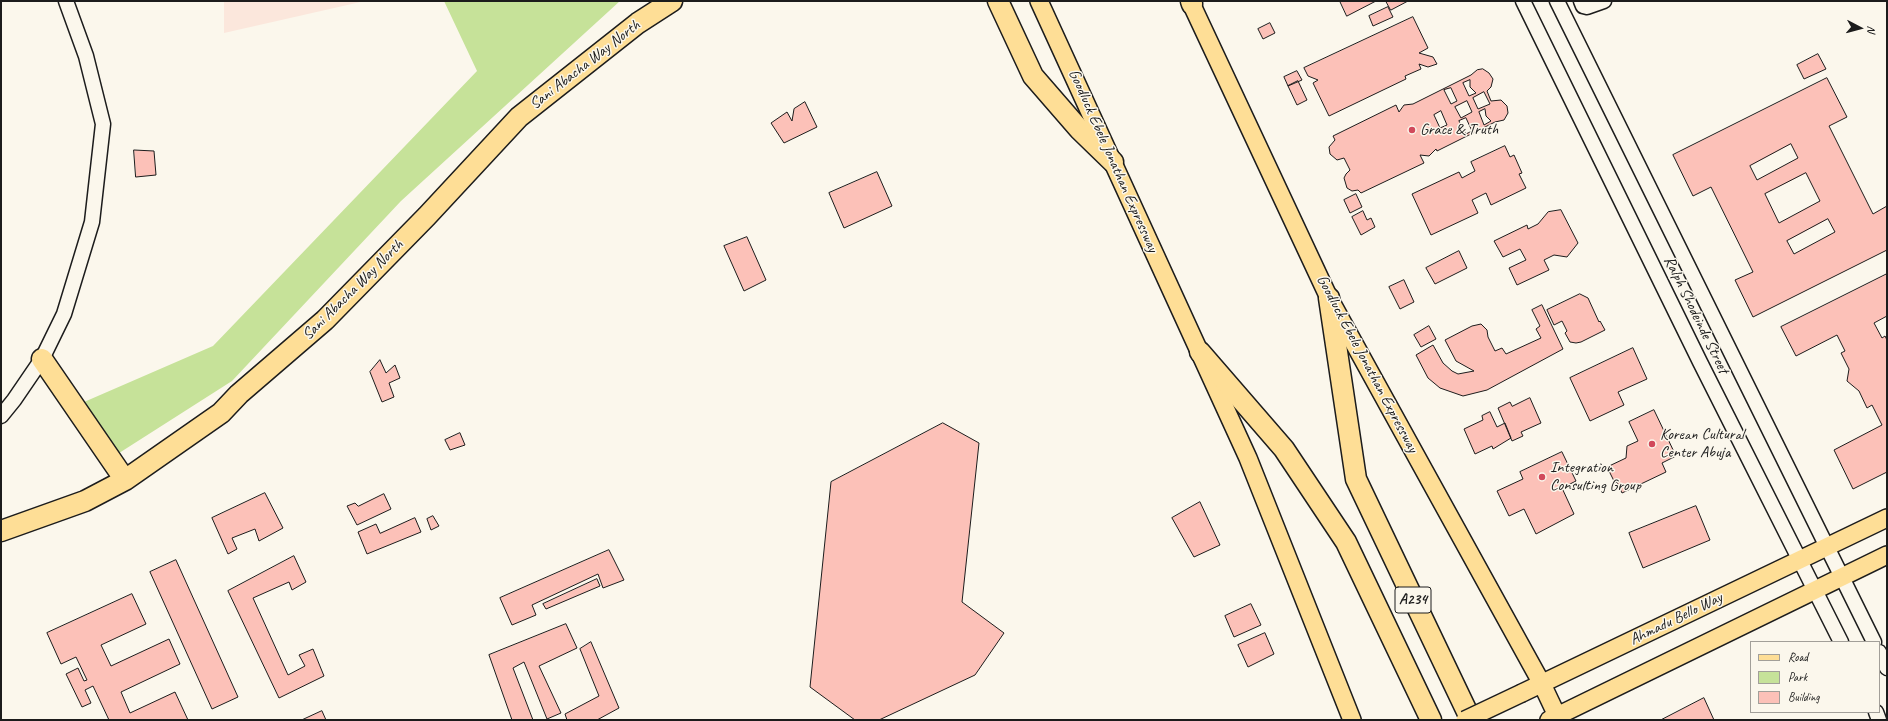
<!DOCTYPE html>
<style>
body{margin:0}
#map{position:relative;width:1888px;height:721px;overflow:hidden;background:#fbf7ec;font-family:Caveat,sans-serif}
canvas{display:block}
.frame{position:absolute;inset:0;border:2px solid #1c1c1c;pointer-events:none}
.legend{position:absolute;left:1750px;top:641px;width:130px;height:72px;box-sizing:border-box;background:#fbf7ec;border:1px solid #a29f99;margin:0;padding:5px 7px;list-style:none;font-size:12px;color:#1c1c1c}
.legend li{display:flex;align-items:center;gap:8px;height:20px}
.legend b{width:20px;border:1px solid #a29f99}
.north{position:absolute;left:1840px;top:8px;width:40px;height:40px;-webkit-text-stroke:3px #fbf7ec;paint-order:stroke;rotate:96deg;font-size:11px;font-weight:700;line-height:16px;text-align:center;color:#1c1c1c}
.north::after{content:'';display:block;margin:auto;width:14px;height:18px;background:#1c1c1c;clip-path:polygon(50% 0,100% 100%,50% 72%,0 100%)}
</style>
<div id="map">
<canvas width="1888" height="721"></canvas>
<div class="frame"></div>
<ul class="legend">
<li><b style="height:5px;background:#fede96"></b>Road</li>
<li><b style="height:11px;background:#c6e299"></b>Park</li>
<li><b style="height:11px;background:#fcc1b8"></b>Building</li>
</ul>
<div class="north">N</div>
</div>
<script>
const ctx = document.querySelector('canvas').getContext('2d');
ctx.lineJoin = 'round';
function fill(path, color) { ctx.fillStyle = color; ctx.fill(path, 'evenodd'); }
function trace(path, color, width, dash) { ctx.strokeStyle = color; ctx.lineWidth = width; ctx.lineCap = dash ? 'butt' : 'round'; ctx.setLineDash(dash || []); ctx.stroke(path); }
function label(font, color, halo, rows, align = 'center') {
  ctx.font = font + ' Caveat,sans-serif'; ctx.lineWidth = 3; ctx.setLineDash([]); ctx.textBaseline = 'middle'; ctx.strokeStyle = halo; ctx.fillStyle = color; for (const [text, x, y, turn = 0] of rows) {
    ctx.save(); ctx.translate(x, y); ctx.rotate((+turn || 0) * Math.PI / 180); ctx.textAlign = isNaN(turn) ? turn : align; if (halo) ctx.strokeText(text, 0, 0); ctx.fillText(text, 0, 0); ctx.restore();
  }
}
const built = new Path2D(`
 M224,1H365L224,33Z`);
const green = new Path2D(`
 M444,1H620L401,201L232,381L116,455L84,402L213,346L477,71Z`);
const building = new Path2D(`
 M1340,1H1376L1347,16Z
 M1386,1H1408L1391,10Z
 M1388,7L1393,17L1373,26L1369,16Z
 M1413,17L1428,48L1419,53L1433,57L1437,64L1428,67L1419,64L1421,69L1405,76L1406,79L1329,116L1313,83L1318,80L1308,76L1304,68Z
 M1270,23L1275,33L1263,39L1258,29Z
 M1818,54L1826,69L1804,79L1797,65Z
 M1483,69L1489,73L1493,79L1491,87L1487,91L1491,101L1501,100L1507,106L1508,113L1504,120L1495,122L1437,151L1436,149L1429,156L1420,155L1424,163L1361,193L1358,190L1352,191L1347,188L1344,178L1346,174L1350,170L1344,158L1337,160L1330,154L1329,147L1335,140L1333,136L1396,105L1399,112L1404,105L1413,104L1471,75L1477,70ZM1470,80V87L1476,93L1469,96L1463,83ZM1451,88L1457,101L1451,104L1444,90ZM1484,92L1490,104L1478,109L1473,98ZM1467,101L1472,112L1461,118L1455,107ZM1485,109L1486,116L1491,121L1484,125L1479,112ZM1441,111L1447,125L1440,128L1434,115ZM1466,118L1472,131L1466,134L1459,121Z
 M1297,71L1302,80L1288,86L1284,77Z
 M1827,78L1847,117L1829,126L1873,214L1887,206V250L1753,317L1735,280L1753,272L1711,187L1693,196L1673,155ZM1791,144L1798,158L1757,180L1750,166ZM1806,173L1820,201L1779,223L1765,194ZM1828,219L1835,232L1794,254L1787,241Z
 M1298,81L1307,100L1297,105L1288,86Z
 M805,102L817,127L784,143L771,123L787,112L792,121L794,109Z
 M1505,146L1510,157L1514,155L1522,173L1519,174L1526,188L1491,205L1486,193L1472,200L1478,213L1431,235L1412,194L1459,172L1462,178L1475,171L1471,162Z
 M134,150L154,151L156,175L136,177Z
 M877,172L892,206L844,228L829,193Z
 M1356,194L1362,207L1350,213L1344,200Z
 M1561,210L1578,243L1567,257L1554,255L1544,260L1549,270L1517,285L1509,268L1526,260L1520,249L1503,257L1494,241L1527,225L1528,229L1538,224L1548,212Z
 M1363,211L1367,220L1371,218L1375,227L1361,235L1352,217Z
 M747,237L766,280L744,291L724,246Z
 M1459,251L1467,268L1435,284L1426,268Z
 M1887,274V316L1874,323L1882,338L1885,336L1887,340V472L1853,489L1834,450L1882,425L1872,405L1867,408L1859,391L1847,381L1849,369L1841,353L1845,351L1837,335L1796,356L1781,327Z
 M1404,280L1414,302L1400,309L1389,287Z
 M1580,294L1588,298L1599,322L1600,321L1605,330L1581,342L1576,343L1570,342L1565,333L1567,331L1562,321L1554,325L1547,310Z
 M1542,305L1563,349L1487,390L1463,396L1440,388L1428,378L1416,355L1433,345L1443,363L1452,371L1458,374L1474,371L1456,361L1445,340L1472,326L1481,324L1487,330L1488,337L1495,351L1502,348L1506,354L1541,338L1536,329L1540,326L1532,310Z
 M1429,326L1436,339L1421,347L1414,335Z
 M1633,348L1647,379L1618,392L1624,405L1590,421L1570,378Z
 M380,360L386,373L395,365L400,378L389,383L394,397L382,402L370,372Z
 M1530,398L1541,423L1521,432L1523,436L1512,441L1498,408L1510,402L1512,406Z
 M1654,410L1676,456L1662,463L1666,472L1622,493L1617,482L1615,483L1607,467L1626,458L1627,446L1638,441L1629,422Z
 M1490,412L1497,427L1505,423L1511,438L1493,449L1492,446L1475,454L1464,429L1483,420L1482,416Z
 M943,423L979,443L962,602L1004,633L975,675L879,720H855L810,687L831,482Z
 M460,433L465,445L450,450L445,440Z
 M1562,452L1576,481L1562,488L1574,514L1536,534L1524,509L1509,516L1497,491L1523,479L1520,472Z
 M265,493L283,528L259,541L255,529L232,538L237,549L228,554L212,518Z
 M384,494L391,509L357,525L347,506L355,503L358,506Z
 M1200,502L1220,545L1194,557L1172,518Z
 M1696,506L1710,540L1643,568L1629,533Z
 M433,516L439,526L431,530L427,519Z
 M415,518L421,532L367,554L358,532L376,524L380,533Z
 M609,550L624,580L603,588L598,574L532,605L536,615L512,625L500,598Z
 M294,556L306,582L292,590L289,582L253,598L288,675L305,666L299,655L313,649L324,676L279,698L228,591Z
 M176,560L238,697L212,709L150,572Z
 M597,579L600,586L546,609L543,604Z
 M132,594L146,624L101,645L111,666L169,639L180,664L121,692L130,713L175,692L188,720H109L93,686L85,690L91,703L82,707L66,674L78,668L84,681L87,680L76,657L61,664L47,633Z
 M1251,604L1261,625L1234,637L1225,616Z
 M566,624L577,648L539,666L561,713L547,719L524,662L513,668L533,720H512L489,655Z
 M1265,633L1274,654L1248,667L1238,645Z
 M591,642L619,708L597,720H567L565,714L599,696L580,649Z
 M1704,698L1714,720H1661Z
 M322,711L326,720H302Z`);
const minor = new Path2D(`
 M1523,1L1700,362L1841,642
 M1557,1L1874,642
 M1581,1L1583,6L1587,7L1604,1
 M1,416L14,400L42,359L64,314L92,222L103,124L86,56L66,1
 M1879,652L1887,668
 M1876,712L1879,720`);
const major = new Path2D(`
 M1039,1L1248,458L1352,720
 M1190,1L1329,298L1542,684L1559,720
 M1522,693L1887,518
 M1549,720L1887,555`);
const highway = new Path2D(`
 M998,1L1033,76L1079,129L1113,162
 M1191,1L1192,4
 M1329,298L1356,479L1471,720
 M1200,352L1284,449L1346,542L1431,720
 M42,359L125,480
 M1,531L85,501L125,480L221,413L239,394L325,320L427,216L519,117L638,23L672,1`);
const majorBridge = new Path2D(`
 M1465,720L1522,693`);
const markers = [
 [1412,130,4,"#d1495b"],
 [1652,444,4,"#d1495b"],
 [1542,477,4,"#d1495b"]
];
const shields = [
 [1413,600,36]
];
const shieldNames = [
 ["A234",1413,600]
];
const streetNames = [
 ["Sani Abacha Way North",585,65,-38],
 ["Goodluck Ebele Jonathan Expressway",1113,161,66],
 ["Sani Abacha Way North",353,290,-45],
 ["Ralph Shodeinde Street",1696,315,64],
 ["Goodluck Ebele Jonathan Expressway",1367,364,62],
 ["Ahmadu Bello Way",1676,619,-26]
];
const poiNames = [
 ["Grace & Truth",1420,130],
 ["Korean Cultural",1660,435],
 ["Center Abuja",1660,453],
 ["Integration",1550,468],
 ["Consulting Group",1550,486]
];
fill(built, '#fbe7dc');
fill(green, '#c6e299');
fill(building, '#fcc1b8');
trace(building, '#1c1c1c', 1);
trace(minor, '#1c1c1c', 17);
trace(major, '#1c1c1c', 20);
trace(highway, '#1c1c1c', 23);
trace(minor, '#fbf7ec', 14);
trace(major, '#fede96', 17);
trace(highway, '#fede96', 20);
trace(majorBridge, '#1c1c1c', 20, []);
trace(majorBridge, '#fede96', 17);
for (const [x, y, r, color] of markers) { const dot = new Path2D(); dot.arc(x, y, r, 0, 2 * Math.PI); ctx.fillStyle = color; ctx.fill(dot); trace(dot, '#fbf7ec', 1.5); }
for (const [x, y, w] of shields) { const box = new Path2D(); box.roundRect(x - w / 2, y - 13, w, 26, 3); ctx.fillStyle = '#fbf7ec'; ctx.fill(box); trace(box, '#1c1c1c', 1); }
label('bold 15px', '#1c1c1c', null, shieldNames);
label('16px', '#1c1c1c', '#fbf7ec', streetNames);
label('16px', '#1c1c1c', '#fbf7ec', poiNames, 'left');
</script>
